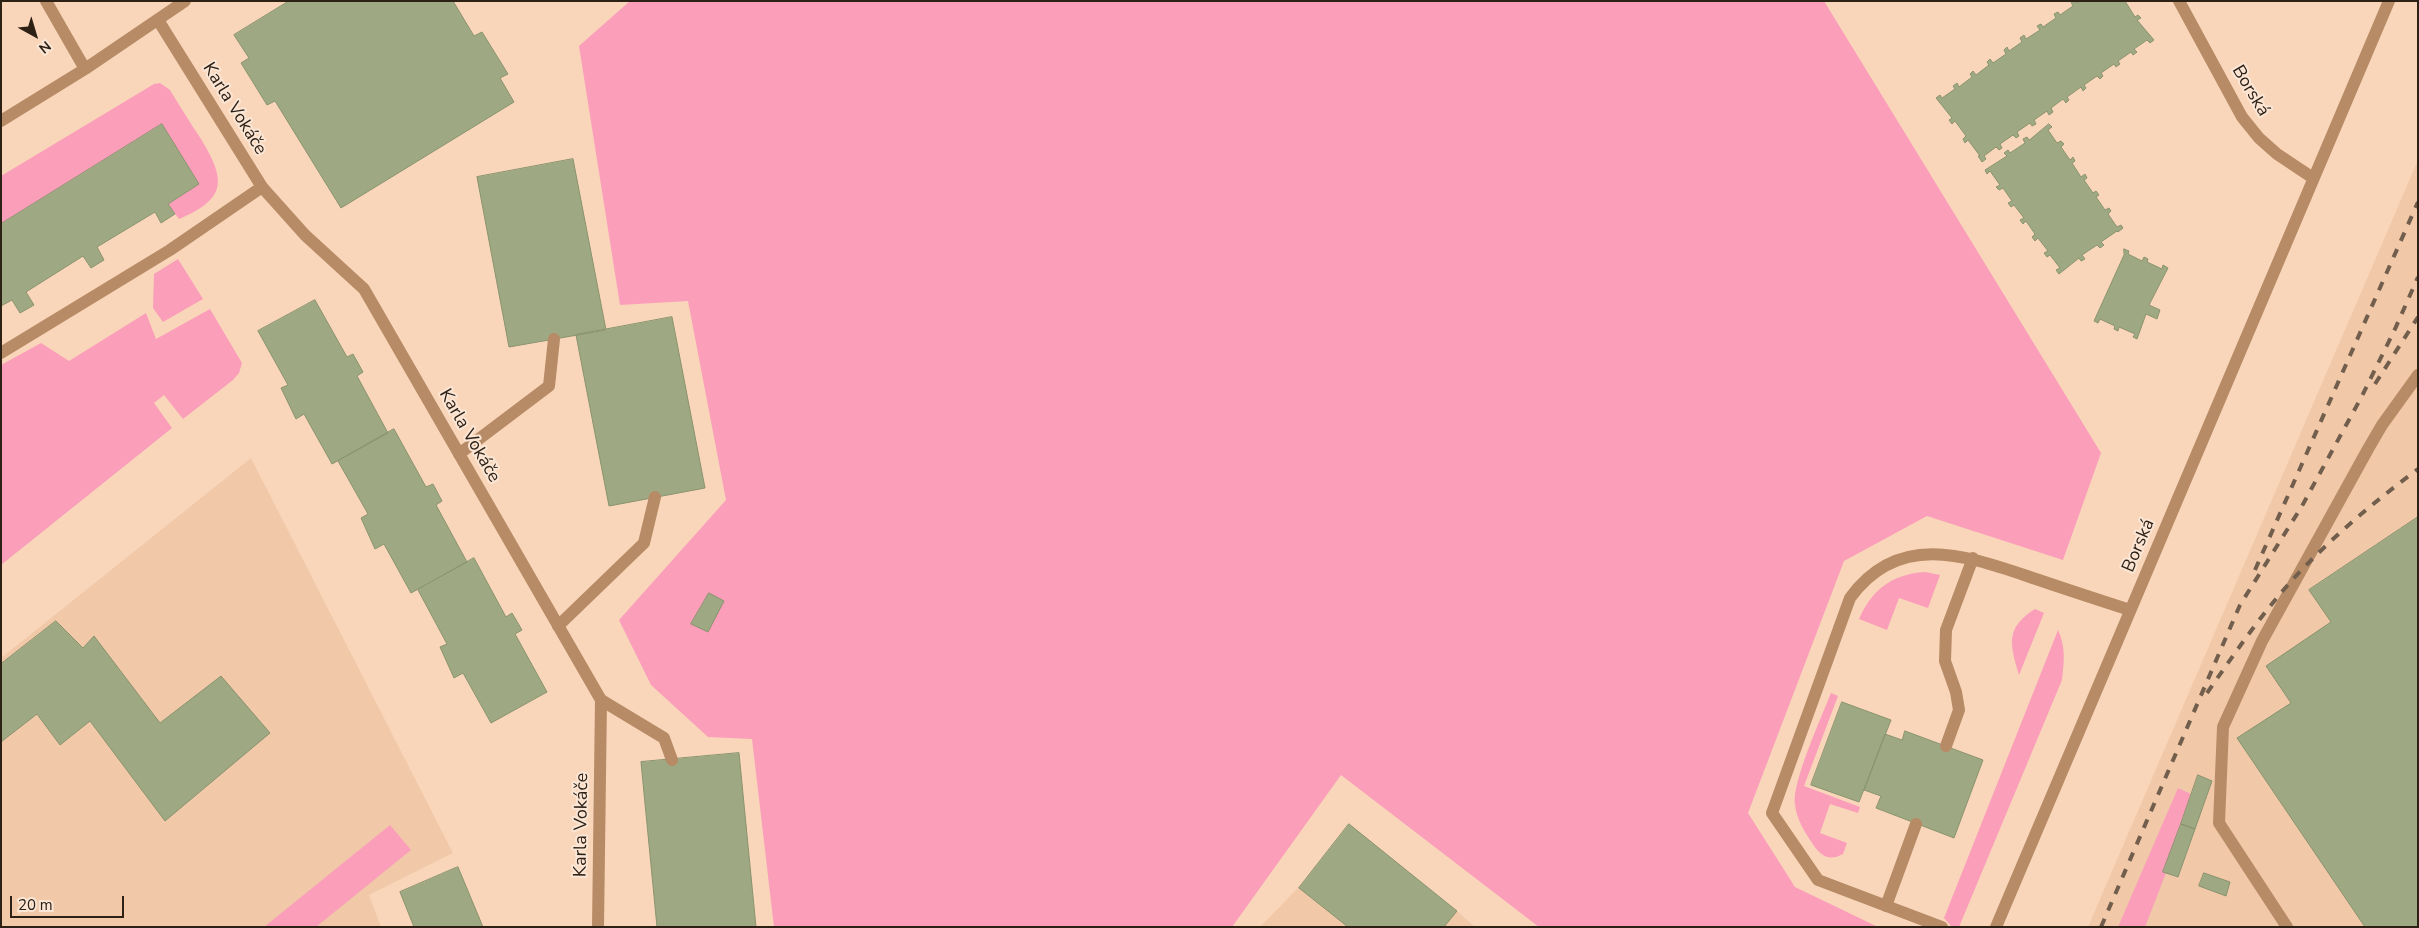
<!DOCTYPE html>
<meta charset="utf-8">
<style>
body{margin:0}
#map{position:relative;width:2419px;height:928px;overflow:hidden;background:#f9d6ba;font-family:"Nunito Sans",sans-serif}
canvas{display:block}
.frame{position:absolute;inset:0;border:2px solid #2d2015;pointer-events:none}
.north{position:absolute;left:10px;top:10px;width:50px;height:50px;-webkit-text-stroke:4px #fbe6d5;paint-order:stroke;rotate:141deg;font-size:14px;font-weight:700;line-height:20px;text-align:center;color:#2d2015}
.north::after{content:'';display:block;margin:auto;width:18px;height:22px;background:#2d2015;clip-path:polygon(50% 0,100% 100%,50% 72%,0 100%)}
.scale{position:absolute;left:10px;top:896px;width:114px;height:22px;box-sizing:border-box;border:2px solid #2d2015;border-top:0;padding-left:6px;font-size:15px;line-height:18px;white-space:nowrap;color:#2d2015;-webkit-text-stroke:4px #fbe6d5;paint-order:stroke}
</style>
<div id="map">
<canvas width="2419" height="928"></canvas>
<div class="frame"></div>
<div class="north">N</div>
<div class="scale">20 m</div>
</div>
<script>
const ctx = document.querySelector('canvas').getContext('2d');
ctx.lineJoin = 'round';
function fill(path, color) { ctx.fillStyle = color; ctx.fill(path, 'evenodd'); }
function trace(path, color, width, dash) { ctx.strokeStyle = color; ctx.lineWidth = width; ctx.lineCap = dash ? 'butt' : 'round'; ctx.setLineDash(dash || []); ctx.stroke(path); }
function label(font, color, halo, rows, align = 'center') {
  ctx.font = font + ' "Nunito Sans",sans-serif'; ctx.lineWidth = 4; ctx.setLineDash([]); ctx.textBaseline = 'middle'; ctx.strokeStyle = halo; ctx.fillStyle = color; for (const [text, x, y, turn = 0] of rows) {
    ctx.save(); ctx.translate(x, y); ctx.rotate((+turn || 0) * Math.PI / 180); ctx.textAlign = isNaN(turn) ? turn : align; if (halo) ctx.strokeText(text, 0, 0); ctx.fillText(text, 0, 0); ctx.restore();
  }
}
const built = new Path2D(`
 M2418,160V927H2088Z
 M251,458L453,853L369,895L381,927H1V658Z
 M1349,824L1457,911L1475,927H1260L1299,887Z`);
const green = new Path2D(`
 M630,1H1824L2101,453L2063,560L1927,516L1844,561L1748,813L1795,887L1878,927H1539L1341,775L1232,927H774L752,739L708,737L651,685L619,620L726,500L688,301L620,305L579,46Z
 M160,83L170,90C180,106 190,123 201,139C226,180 227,199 179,219L168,204L199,184L162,124L1,224V176L154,84Z
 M178,259L203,299L163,322L153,308L154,274Z
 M210,309L242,363L239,373L233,380L183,419L164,395L154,403L172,428L1,565V365L41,343L69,361L146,313L156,339Z
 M1925,572L1940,575L1928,608L1899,598L1887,630L1859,619C1872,589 1893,574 1925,572Z
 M2035,609L2044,613L2019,675C2010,644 2005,628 2035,609Z
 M2058,630C2066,647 2064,662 2062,680L1959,927L1951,926L1944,918Z
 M1831,693L1838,696L1804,786L1860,807L1858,813L1830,804L1820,833L1847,843L1843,854C1830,861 1822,857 1814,846C1806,834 1796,819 1795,804C1792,782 1822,716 1831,693Z
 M2178,788L2191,794L2164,872L2166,873L2145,927H2118Z
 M390,825L411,850L316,927H264Z`);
const building = new Path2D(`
 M289,1H453L474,36L482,32L508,74L500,78L514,102L341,208L275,101L267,105L241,63L249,58L234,35Z
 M2073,1L2077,3L2080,1H2125L2135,17L2138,15L2141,18L2137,20L2154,40L2150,43L2147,40L2134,49L2137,52L2133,55L2131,52L2118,61L2120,64L2116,67L2114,64L2101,73L2103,76L2100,79L2097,76L2084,85L2086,88L2083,91L2081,87L2067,97L2069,100L2066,103L2063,99L2051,108L2053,112L2049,115L2047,111L2034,120L2036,124L2032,126L2030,123L2017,132L2019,136L2016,138L2013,135L2000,144L2002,148L1999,150L1996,147L1984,156L1986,159L1982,162L1978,156H1980L1968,140L1965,143L1963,139L1966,136L1955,121L1952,124L1949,120L1952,118L1936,98L1940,95L1942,98L1955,89L1953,86L1957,83L1959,87L1972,77L1970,74L1973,71L1976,75L1989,65L1987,62L1990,59L1993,63L2006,54L2004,50L2007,47L2009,51L2022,42L2020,38L2024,35L2026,39L2040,30L2037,26L2041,24L2043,27L2056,18L2054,14L2058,12L2060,15L2073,6L2071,2Z
 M162,124L199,184L168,204L175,214L161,223L155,212L97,247L104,260L91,268L83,256L26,292L34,305L20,313L12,300L1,306V224Z
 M2049,124L2052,127L2048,130L2057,143L2061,141L2064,144L2061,147L2070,160L2073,157L2075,161L2072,163L2081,177L2085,174L2087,178L2084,180L2093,193L2096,191L2099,195L2096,197L2105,210L2109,208L2111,211L2108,214L2117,227L2121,225L2123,228L2118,232L2117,231L2101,242L2104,245L2100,248L2097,245L2082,255L2085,259L2081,261L2079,258L2059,274L2056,270L2060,268L2050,255L2047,257L2044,253L2048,251L2038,238L2035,241L2032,237L2035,234L2026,221L2023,224L2020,220L2024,218L2014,205L2011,207L2008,203L2012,201L2003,188L1999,190L1996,187L2000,185L1990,171L1987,174L1985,170L2007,156L2004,153L2008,150L2010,153L2025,143L2023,139L2027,137L2029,140Z
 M573,159L606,330L509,347L477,177Z
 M2124,249L2129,251L2128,254L2142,261L2144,257L2148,259L2147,262L2162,269L2163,265L2168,268L2149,305L2160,310L2157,319L2146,314L2137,339L2133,337L2135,334L2119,327L2118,331L2114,329L2115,326L2100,319L2098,323L2094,321L2124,255Z
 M315,300L347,357L353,354L363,372L357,376L388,433L332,464L304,414L296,419L281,388L288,385L258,331Z
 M672,317L705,488L609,506L576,335Z
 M394,429L426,487L433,484L442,501L436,505L467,562L411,593L384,544L375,549L361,518L368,514L338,461Z
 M2418,517V927H2365L2237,738L2291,703L2266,666L2331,622L2309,590Z
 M474,558L506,617L512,613L522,630L515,634L547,692L491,723L463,673L454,678L440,647L447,644L418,590Z
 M709,593L724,601L708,632L691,624Z
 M56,621L83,648L94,636L160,723L221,676L270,733L165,821L90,721L60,745L37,714L1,742V664Z
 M1842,702L1891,720L1859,802L1811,785Z
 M1905,731L1983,760L1954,838L1876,808L1881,796L1864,790L1885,734L1902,740Z
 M739,753L756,927H657L641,762Z
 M2198,775L2212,781L2195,829L2181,824Z
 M1349,824L1457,911L1444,927H1348L1299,888Z
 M2181,824L2195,829L2178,877L2163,872Z
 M458,867L483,927H414L400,892Z
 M2204,873L2230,882L2226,896L2199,886Z`);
const service = new Path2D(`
 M1,353L170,250L262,187
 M459,454L549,386L554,339
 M558,626L644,543L655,497
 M601,700L664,738L672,760
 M1946,746L1959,710L1956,692L1945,661L1946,630L1973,558
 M1886,906L1916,824
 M1942,927L1818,880L1772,813L1850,598C1900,529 1970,557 2036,579C2068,590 2099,600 2130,610
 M2287,927L2219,823L2223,727L2262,641L2368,449L2382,425L2418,375`);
const minor = new Path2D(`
 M46,1L85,69
 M2179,1L2242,117L2259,138L2277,154L2313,178
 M158,20L262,187L305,235L364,289L601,700L598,927
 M1,121L85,69L185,1`);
const tertiary = new Path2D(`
 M1996,927L2389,1`);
const rail = new Path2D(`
 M2375,384L2418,317
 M2255,570L2418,202
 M2207,693C2235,653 2262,613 2295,577C2332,537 2374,502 2418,469
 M2101,927L2240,605L2302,506L2362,396L2395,329L2418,277`);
const streetNames = [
 ["Borská",2250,91,59],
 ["Karla Vokáče",234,109,58],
 ["Karla Vokáče",469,436,60],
 ["Borská",2139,546,-67],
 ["Karla Vokáče",582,825,-89]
];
fill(built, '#f1c9a8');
fill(green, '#fa9eba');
fill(building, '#9ea983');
trace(building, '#89936e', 1);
trace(service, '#b78b66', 12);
trace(minor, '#b78b66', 12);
trace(tertiary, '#b78b66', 12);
trace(rail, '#725e4d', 4, [9, 9]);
label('18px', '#2d2015', '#fbe6d5', streetNames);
</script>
